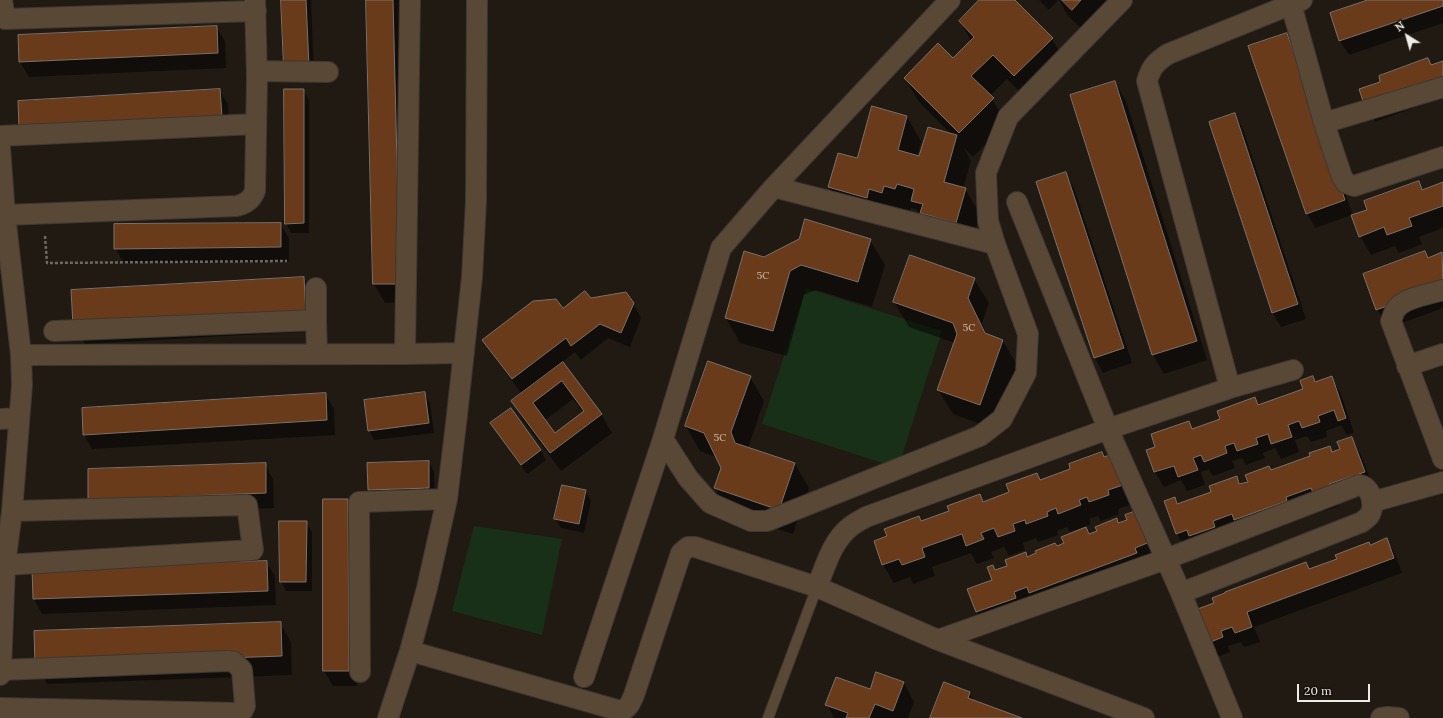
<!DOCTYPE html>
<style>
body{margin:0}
#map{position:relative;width:1443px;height:718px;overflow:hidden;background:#201a13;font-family:Lora,serif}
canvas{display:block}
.north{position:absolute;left:1387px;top:16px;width:40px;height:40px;-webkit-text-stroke:3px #16110a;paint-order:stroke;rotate:323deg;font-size:11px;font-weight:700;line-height:16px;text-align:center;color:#efebe6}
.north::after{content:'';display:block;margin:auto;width:14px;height:18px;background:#efebe6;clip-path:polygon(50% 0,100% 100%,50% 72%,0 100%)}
.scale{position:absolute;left:1297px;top:684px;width:73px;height:18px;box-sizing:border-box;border:2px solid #efebe6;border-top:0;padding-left:5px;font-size:12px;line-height:14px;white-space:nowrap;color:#efebe6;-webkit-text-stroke:3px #16110a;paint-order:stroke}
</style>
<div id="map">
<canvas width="1443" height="718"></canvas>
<div class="north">N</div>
<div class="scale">20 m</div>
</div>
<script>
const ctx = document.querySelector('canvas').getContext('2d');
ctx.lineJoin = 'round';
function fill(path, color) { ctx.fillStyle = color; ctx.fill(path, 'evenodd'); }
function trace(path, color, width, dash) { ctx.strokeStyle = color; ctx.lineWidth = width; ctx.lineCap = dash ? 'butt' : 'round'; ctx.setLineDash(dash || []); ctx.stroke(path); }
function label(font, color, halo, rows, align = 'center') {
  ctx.font = font + ' Lora,serif'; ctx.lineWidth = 4; ctx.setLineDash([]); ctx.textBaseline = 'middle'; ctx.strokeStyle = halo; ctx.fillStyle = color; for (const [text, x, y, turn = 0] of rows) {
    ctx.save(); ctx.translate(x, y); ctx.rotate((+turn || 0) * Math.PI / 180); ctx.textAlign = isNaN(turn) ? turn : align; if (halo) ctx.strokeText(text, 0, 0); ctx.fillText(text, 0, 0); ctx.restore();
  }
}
const green = new Path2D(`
 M806,288L942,331L898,468L762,424Z
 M474,526L562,539L542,635L452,611Z`);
const shadow = new Path2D(`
 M282,0H311L314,76Z
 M367,0H403L410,302L385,303L374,284Z
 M981,0H1013L1052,39L1066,63L1029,101L1007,79L990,96L1007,123L973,157L964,148L971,161L963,188L965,189L980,214L970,248L926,225L917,210L911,208L909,214L843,212L829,187L857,159L907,117L921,141L917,156L920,157L951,134L919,102L905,78L953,59L971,41L960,21Z
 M1039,0H1058L1049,10Z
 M1059,0H1106L1111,8L1087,34L1068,16Z
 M1371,0H1443V23L1349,55L1340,41L1331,13Z
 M216,27L225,41L226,68L29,77L20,62L19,36Z
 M1287,34L1295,48L1353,216L1368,210L1419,183L1423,190L1443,183V228L1419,237L1422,244L1399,253L1395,246L1371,255L1360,236L1352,215L1315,228L1307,213Z
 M1443,62V97L1375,122L1366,107L1432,66Z
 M1115,82L1126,101L1207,360L1164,374L1153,355L1072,96Z
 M219,90L228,104L229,130L19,101Z
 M303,90L309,100V233H291L286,223Z
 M1235,114L1243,129L1306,319L1281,327L1272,312Z
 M1066,173L1074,188L1132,363L1103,373L1095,358L1038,183Z
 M281,224L289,239V262L124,263L115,248Z
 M870,240L885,265L872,307L816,290L804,295L787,356L740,343L726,318L764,258Z
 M1425,253L1428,259L1442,253L1443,255V308L1388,328L1377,309Z
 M304,278L315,297L316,331L85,344L74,325Z
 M974,279L989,303L982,323L987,335L1003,341L1017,365L994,429L953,414L938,390L955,343L909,327L894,302Z
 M590,299L633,303L641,318L630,347L608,338L581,360L575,352L557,366L601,414L612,433L561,471L523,420L512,402L522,394L492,354L484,340ZM573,399L584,413L555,434L544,421Z
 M750,377L764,401L748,448L795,464L809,488L793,534L729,513L715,488L722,468L716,457L700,451L686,426Z
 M1313,378L1316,383L1331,378L1340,392L1354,432L1347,435L1341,425L1326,431L1327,437L1311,442L1307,436L1295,440L1299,452L1281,459L1275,448L1263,453L1265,458L1246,465L1242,458L1232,461L1235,468L1213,476L1209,469L1201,472L1205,485L1187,491L1181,480L1164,487L1155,472L1148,451L1157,447L1188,422L1193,430L1221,420L1255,398L1259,405L1304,389Z
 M424,393L430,403L434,433L374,440L369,430Z
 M325,394L334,409L335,435L92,449L84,434Z
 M510,410L541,451L546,460L527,474L497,433L492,423Z
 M1352,438L1360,453L1373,486L1337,499L1339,506L1324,511L1319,503L1186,548L1177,534L1166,502L1175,499L1178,505L1212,492L1236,477L1241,485L1249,482L1271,471L1311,457L1329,447L1333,453L1341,450Z
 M1105,458L1139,502L1118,509L1119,514L1101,521L1098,516L1089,519L1091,524L1070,532L1067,527L1057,531L1058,535L1038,542L1036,538L1023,543L1025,550L1009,556L1004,547L991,552L994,558L977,564L971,553L932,567L935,576L913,584L910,577L894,583L883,565L921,522L950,511L979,496L984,503Z
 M429,462L434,472L435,498L375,500L369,490Z
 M265,464L273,479L274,508L98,514Z
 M586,491L591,501L584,533L561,528L555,518Z
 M324,500H348L356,514L357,686H333L324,671Z
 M1138,512L1158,557L985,627L977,612L969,590L993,581V566L996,571L1008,567L1025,553L1028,557L1065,544L1086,528L1089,535L1098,532L1116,520L1119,524L1129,521Z
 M306,522L312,532V591H286L281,581Z
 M1387,540L1395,554L1402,573L1254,627L1260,642L1244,647L1241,642L1228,646L1230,652L1217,657L1197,611L1306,563L1310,570Z
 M266,562L275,576L276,605L42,614L34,599L33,570Z
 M280,623L291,642L292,675L47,684L36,665Z
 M904,683L914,702L908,718H834L827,704L870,691Z
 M969,693L974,701L1019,718H931Z`);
const building = new Path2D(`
 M281,0H306L309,66L284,67Z
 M366,0H393L400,284H373Z
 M979,0H1015L1053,38L1014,76L993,55L971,76L994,98L959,133L904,78L938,43L953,58L974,37L959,21Z
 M1062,0H1081L1072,10Z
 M1368,0H1443V6L1339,41L1330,13Z
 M217,26L218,53L19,62L18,35Z
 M1287,33L1345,200L1306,214L1248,46Z
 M1428,58L1431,65L1443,61V77L1365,107L1359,89L1380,82L1379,76Z
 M1115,81L1197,341L1152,355L1070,95Z
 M220,89L222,116L19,128L18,101Z
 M284,89H304V223L285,224Z
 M872,106L907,116L898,150L919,156L928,127L957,135L944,182L966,188L956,223L920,213L923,204L911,201L914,189L897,184L895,189L884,186L882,193L869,189L867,198L828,187L838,153L857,158Z
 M1235,113L1298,304L1272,313L1209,122Z
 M1066,172L1124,348L1094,358L1036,182Z
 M1419,181L1422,190L1443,182V206L1409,218L1412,226L1387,235L1384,227L1359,237L1351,215L1367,210L1364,201Z
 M805,219L871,239L858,282L801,265L790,271L773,331L725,318L744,251L764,257L799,239Z
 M281,223V247L114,249V224Z
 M1425,251L1428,258L1442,252L1443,285L1376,310L1363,274Z
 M910,255L975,278L968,298L985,333L1003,340L980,405L937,390L957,334L953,323L893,302Z
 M304,277L306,313L73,325L71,290Z
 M585,291L591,298L626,292L634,303L621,333L600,324L571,346L566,338L512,379L482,340L533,301L556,299L563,308Z
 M708,361L751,376L731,432L735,443L795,463L779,510L714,488L721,468L704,433L685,426Z
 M563,362L602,414L550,453L511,401ZM562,381L584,411L555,433L533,403Z
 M1313,376L1315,382L1332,376L1346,418L1338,421L1334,410L1318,416L1320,422L1302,428L1299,421L1288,425L1292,437L1271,444L1268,434L1256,438L1258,444L1237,451L1234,443L1225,446L1227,453L1204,462L1201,455L1193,458L1198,470L1178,477L1174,466L1154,472L1146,450L1155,447L1151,434L1189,421L1192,429L1220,419L1217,411L1255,397L1258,405L1303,389L1300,381Z
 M425,392L429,423L368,431L364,400Z
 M326,393L327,420L83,435L82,408Z
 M511,408L541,450L521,465L490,423Z
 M1352,437L1365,472L1329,484L1332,491L1315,497L1311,488L1286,497L1287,501L1234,520L1232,514L1213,521L1215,527L1189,536L1187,530L1176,534L1164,501L1175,497L1177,504L1211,492L1209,486L1237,476L1239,484L1248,482L1245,475L1269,466L1271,470L1310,456L1309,453L1330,446L1332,452L1340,449L1337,442Z
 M1102,452L1104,457L1118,452L1129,483L1108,490L1109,495L1089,502L1087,497L1079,500L1081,505L1058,514L1056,508L1047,512L1048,516L1026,524L1025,520L1013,524L1015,531L998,537L994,528L981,533L984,539L966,546L962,534L922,548L925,557L902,565L899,559L882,565L874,541L887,536L884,529L919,516L921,521L949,511L947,506L980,494L983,502L1009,492L1006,484L1037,473L1040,480L1070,469L1069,464Z
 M429,461V488L368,490L367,463Z
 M266,463V493L88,500V469Z
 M562,485L586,490L579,524L554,519Z
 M323,499H348L349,671H323Z
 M1139,510L1150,542L1135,548L1137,553L1029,593L1027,587L1014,592L1016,598L976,612L967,589L992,580L987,567L993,565L995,570L1007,566L1005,560L1026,552L1027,557L1036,553L1035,551L1055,543L1057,546L1064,543L1061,537L1086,527L1089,534L1097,531L1095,527L1117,518L1118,523L1127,520L1125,515Z
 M279,521H307L306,582H280Z
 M1387,538L1394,558L1247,612L1252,627L1235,633L1232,627L1221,631L1223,637L1208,643L1195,610L1214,603L1212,598L1225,593V592L1306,562L1309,569L1337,559L1335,555L1369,542L1370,545Z
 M267,561L268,591L33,599L32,569Z
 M281,622L282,656L35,665L34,631Z
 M876,672L904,682L893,711L875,704L869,718H846L848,713L825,705L836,677L870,689Z
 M944,682L970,692L968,698L1022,718H930Z`);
const path = new Path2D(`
 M45,236L47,263L287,261`);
const service = new Path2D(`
 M768,718L817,587`);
const minor = new Path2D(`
 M2,0L5,19L256,11
 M1291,4L1324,123L1342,177L1346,183L1354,186L1443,157
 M257,71L328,72
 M1324,123L1443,87
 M0,136L256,124
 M0,147L5,215L21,355L22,385L12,511L5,565L1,670L0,675
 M774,187L995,244
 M1017,202L1108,429L1181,593L1232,718
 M5,215L237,206C247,203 251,200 255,191L257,78L255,0
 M1443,290C1431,294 1407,297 1398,307C1394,310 1393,316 1391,321L1443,459
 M316,320V288
 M54,331L316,320L317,354
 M405,354L410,0
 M21,355L405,354L464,353
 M1407,366L1443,354
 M1230,388L1147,81C1151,67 1156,62 1168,54L1302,0
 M0,419L19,418
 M663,439L688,478L710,503L751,521H767L980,436L1002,419L1026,373L1028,334L995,244L988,221L986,173L1008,117L1122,0
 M1372,502L1443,482
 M5,565L253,550L247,505L12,511
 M817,587C825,567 832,541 850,527C855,523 861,520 866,517L1108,429L1230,388L1293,370
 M938,640L1166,559L1359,485C1370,486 1375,502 1371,512C1370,517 1365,519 1362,522L1181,593
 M410,651L621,711C629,708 631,702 634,695L681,553L688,547H695L817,587L938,640L1144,718
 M360,672L359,502L447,499
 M584,677L663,439L721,248L774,187L950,0
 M0,708L239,713L243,710L245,706L242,670L234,662L227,661L1,670
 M388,718L410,651L427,588L447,499L457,415L472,277L476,201L477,0
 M1381,718L1388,717L1399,718`);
const numberNames = [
 ["5C",763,276],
 ["5C",969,328],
 ["5C",720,438]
];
fill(green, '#183018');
fill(shadow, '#0007');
fill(building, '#6a3b1a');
trace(building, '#7a706a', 1);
trace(service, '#3d3731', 12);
trace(minor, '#3d3731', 22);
trace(path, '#6f6963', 2.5, [3, 2]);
trace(service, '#594836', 10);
trace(minor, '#594836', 20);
label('10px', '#cebfb3', null, numberNames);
</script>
